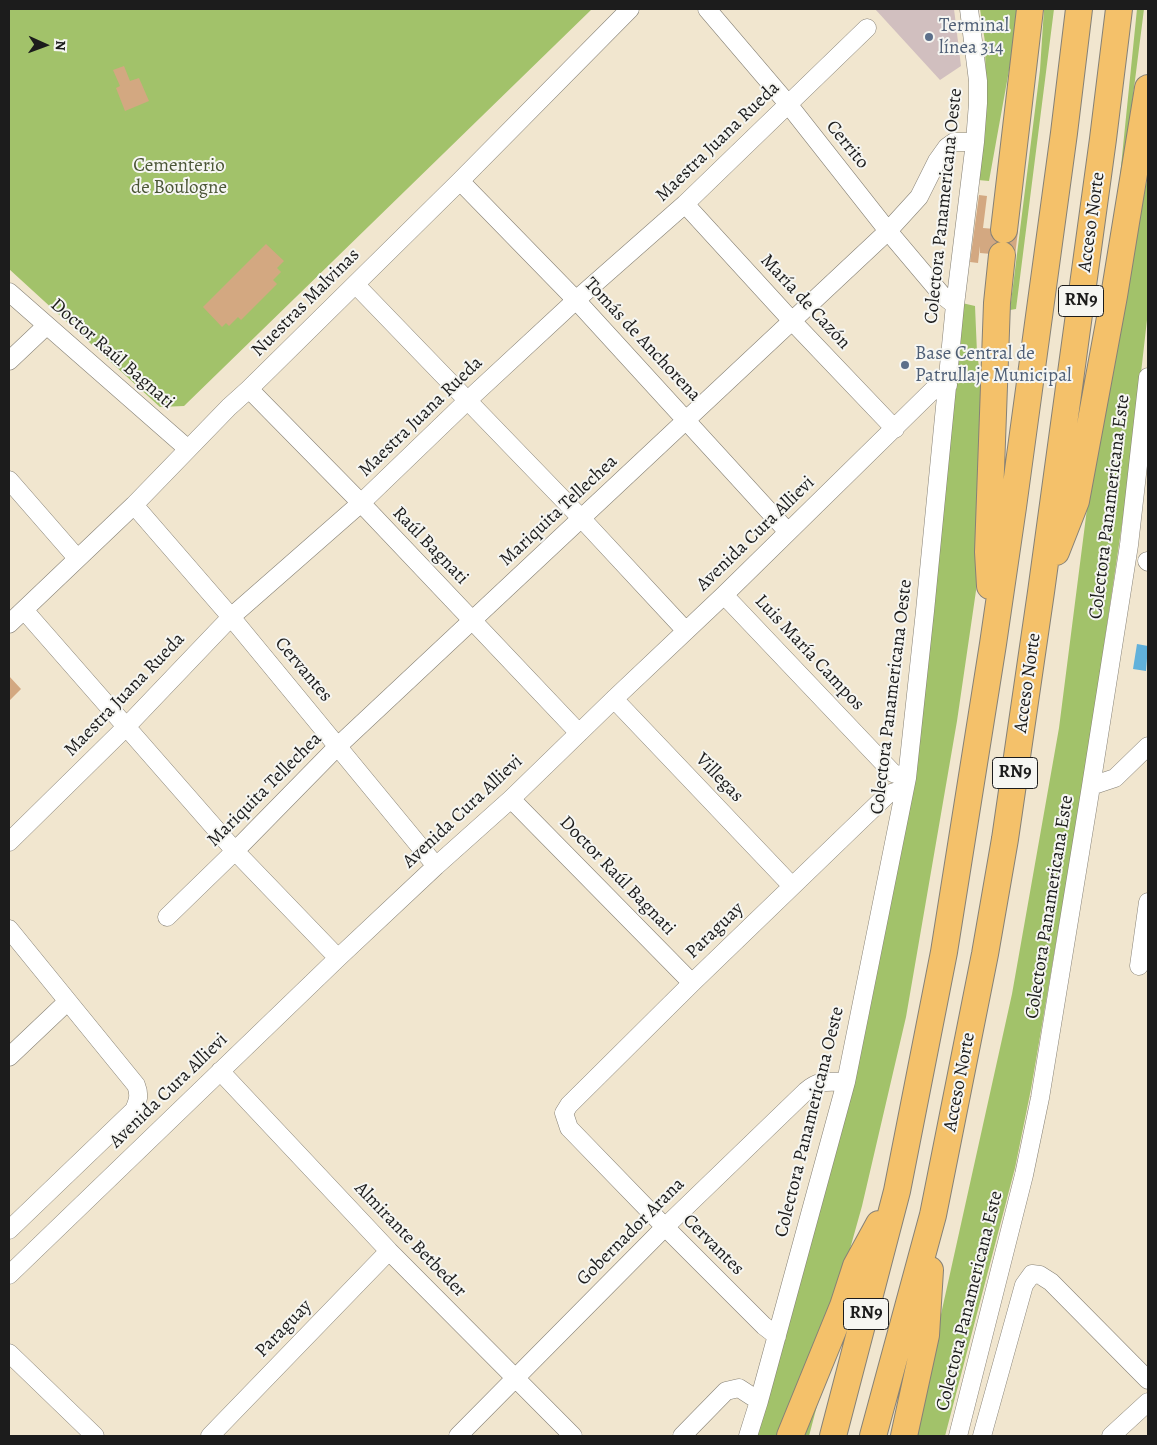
<!DOCTYPE html>
<meta charset="utf-8">
<style>
body{margin:0}
#map{position:relative;width:1157px;height:1445px;overflow:hidden;background:#f1e6cf;font-family:Alegreya,serif}
canvas{display:block}
.frame{position:absolute;inset:0;border:10px solid #1c1c1c;pointer-events:none}
.north{position:absolute;left:20px;top:20px;width:50px;height:50px;-webkit-text-stroke:4px #f6f6f2;paint-order:stroke;rotate:92deg;font-size:14px;font-weight:700;line-height:20px;text-align:center;color:#1c1c1c}
.north::after{content:'';display:block;margin:auto;width:18px;height:22px;background:#1c1c1c;clip-path:polygon(50% 0,100% 100%,50% 72%,0 100%)}
</style>
<div id="map">
<canvas width="1157" height="1445"></canvas>
<div class="frame"></div>
<div class="north">N</div>
</div>
<script>
const ctx = document.querySelector('canvas').getContext('2d');
ctx.lineJoin = 'round';
function fill(path, color) { ctx.fillStyle = color; ctx.fill(path, 'evenodd'); }
function trace(path, color, width, dash) { ctx.strokeStyle = color; ctx.lineWidth = width; ctx.lineCap = dash ? 'butt' : 'round'; ctx.setLineDash(dash || []); ctx.stroke(path); }
function label(font, color, halo, rows, align = 'center') {
  ctx.font = font + ' Alegreya,serif'; ctx.lineWidth = 4; ctx.setLineDash([]); ctx.textBaseline = 'middle'; ctx.strokeStyle = halo; ctx.fillStyle = color; for (const [text, x, y, turn = 0] of rows) {
    ctx.save(); ctx.translate(x, y); ctx.rotate((+turn || 0) * Math.PI / 180); ctx.textAlign = isNaN(turn) ? turn : align; if (halo) ctx.strokeText(text, 0, 0); ctx.fillText(text, 0, 0); ctx.restore();
  }
}
const industrial = new Path2D(`
 M875,9H954L961,66L940,80Z`);
const green = new Path2D(`
 M9,9H592L184,406L160,407L9,269Z
 M980,9H1017L1015,37L989,181L978,180L986,100L985,42Z
 M1044,9H1054L1016,309L1010,310L1040,70Z
 M1137,9H1144L1108,294Z
 M1148,174V311L1130,470L1085,774L1031,1089L1015,1168L945,1436H914L1012,994L1059,728L1089,493Z
 M962,303L975,306L977,353L983,394L985,529L957,721L906,1017L862,1206L824,1342L783,1436H752L911,779Z
 M823,1383L809,1436H798Z`);
const water = new Path2D(`
 M1137,644L1148,646L1146,671L1133,669Z`);
const building = new Path2D(`
 M124,66L130,81L139,78L149,101L125,111L116,88L120,86L113,70Z
 M979,195L987,196L983,228L1018,231L1015,256L980,253V246L978,263L970,262Z
 M266,244L284,261L277,268L281,272L273,280L277,284L241,320L238,317L229,326L226,323L222,327L203,307Z
 M9,676L21,689L9,701Z`);
const minor = new Path2D(`
 M707,9L788,104L888,231L942,295L955,305
 M460,181L576,300L788,532
 M685,204L792,321L895,429
 M356,285L582,519L686,631
 M9,292L188,449
 M9,361L46,326
 M249,389L361,503L579,733
 M9,480L77,558
 M134,505L231,617L436,866
 M1147,561L1148,562
 M724,595L893,773L907,778
 M24,610L235,851L338,958
 M9,624L134,505L229,407L249,389L460,181L630,9
 M614,699L792,886
 M1091,786L1115,778L1148,746
 M511,799L692,983
 M9,842L126,727L231,617L361,503L467,401L576,300L685,204L867,28
 M167,917L235,851L338,746L888,231L919,197L937,161L947,147L954,142H975
 M9,929L136,1085C140,1095 138,1101 134,1110L9,1230
 M1139,966L1148,902
 M9,1057L67,1002
 M220,1071L389,1251L573,1436
 M9,1275L338,958L436,866L511,799L614,699L724,595L933,390L941,386L948,385
 M777,1336L764,1326L665,1227L569,1128L564,1113L569,1105L692,983L888,794L904,789
 M9,1353L95,1436
 M210,1436L389,1251
 M458,1436L665,1227L806,1091C820,1079 828,1082 846,1082
 M682,1436L726,1391L739,1388L759,1401
 M748,1436L759,1401L846,1082L907,778L925,611L955,305L975,142L978,103V81L969,9
 M958,1436L1024,1175L1040,1098L1091,786L1129,545L1148,377
 M982,1436L1024,1285L1032,1274L1040,1275L1051,1282L1148,1380
 M1111,1436L1148,1402`);
const highway = new Path2D(`
 M1004,230L1030,9
 M1056,552L1076,501L1114,296L1148,88
 M990,586L988,552L997,303L1002,255
 M790,1436L843,1306L856,1266L879,1224
 M833,1436L897,1191L944,952L993,644L1013,507L1064,133L1079,9
 M873,1436L933,1215L985,954L1005,839L1041,592L1103,139L1119,9
 M904,1436L926,1335L930,1270`);
const markers = [
 [929,37,5,"#5c6f8a"],
 [905,365,5,"#5c6f8a"]
];
const shields = [
 [1081,301,45],
 [1015,773,45],
 [866,1314,45]
];
const shieldNames = [
 ["RN9",1081,301],
 ["RN9",1015,773],
 ["RN9",866,1314]
];
const serviceNames = [
 ["Terminal",939,26],
 ["línea 314",939,48],
 ["Base Central de",915,354],
 ["Patrullaje Municipal",915,376]
];
const streetNames = [
 ["Maestra Juana Rueda",718,142,-44],
 ["Cerrito",847,145,51],
 ["Colectora Panamericana Oeste",944,206,-84],
 ["Acceso Norte",1092,222,-82],
 ["María de Cazón",805,302,47],
 ["Nuestras Malvinas",306,303,-45],
 ["Tomás de Anchorena",642,340,47],
 ["Doctor Raúl Bagnati",112,354,41],
 ["Maestra Juana Rueda",421,417,-44],
 ["Colectora Panamericana Este",1110,507,-83],
 ["Mariquita Tellechea",559,511,-43],
 ["Avenida Cura Allievi",756,534,-44],
 ["Raúl Bagnati",430,546,46],
 ["Luis María Campos",809,653,47],
 ["Cervantes",303,670,50],
 ["Acceso Norte",1028,683,-82],
 ["Maestra Juana Rueda",125,695,-46],
 ["Colectora Panamericana Oeste",892,697,-83],
 ["Villegas",719,778,46],
 ["Mariquita Tellechea",265,790,-45],
 ["Avenida Cura Allievi",463,812,-43],
 ["Doctor Raúl Bagnati",617,876,46],
 ["Colectora Panamericana Este",1050,907,-81],
 ["Paraguay",715,931,-44],
 ["Acceso Norte",960,1082,-79],
 ["Avenida Cura Allievi",169,1091,-44],
 ["Colectora Panamericana Oeste",810,1122,-76],
 ["Gobernador Arana",631,1232,-45],
 ["Almirante Betbeder",410,1240,46],
 ["Cervantes",713,1245,45],
 ["Colectora Panamericana Este",970,1301,-76],
 ["Paraguay",284,1329,-46]
];
const parkNames = [
 ["Cementerio",179,166],
 ["de Boulogne",179,188]
];
fill(industrial, '#d1bfbf');
fill(green, '#a2c26a');
fill(water, '#61b1db');
fill(building, '#d3a881');
trace(minor, '#868176', 19);
trace(highway, '#868176', 28);
trace(minor, '#fff', 18);
trace(highway, '#f4c16a', 26);
for (const [x, y, r, color] of markers) { const dot = new Path2D(); dot.arc(x, y, r, 0, 2 * Math.PI); ctx.fillStyle = color; ctx.fill(dot); trace(dot, '#f6f6f2', 2); }
for (const [x, y, w] of shields) { const box = new Path2D(); box.roundRect(x - w / 2, y - 15.5, w, 31, 4); ctx.fillStyle = '#f6f6f2'; ctx.fill(box); trace(box, '#1c1c1c', 1); }
label('bold 18px', '#1c1c1c', null, shieldNames);
label('19px', '#4e5e75', '#f6f6f2', serviceNames, 'left');
label('19px', '#1c1c1c', '#f6f6f2', streetNames);
label('19px', '#4b5637', '#f6f6f2', parkNames);
</script>
